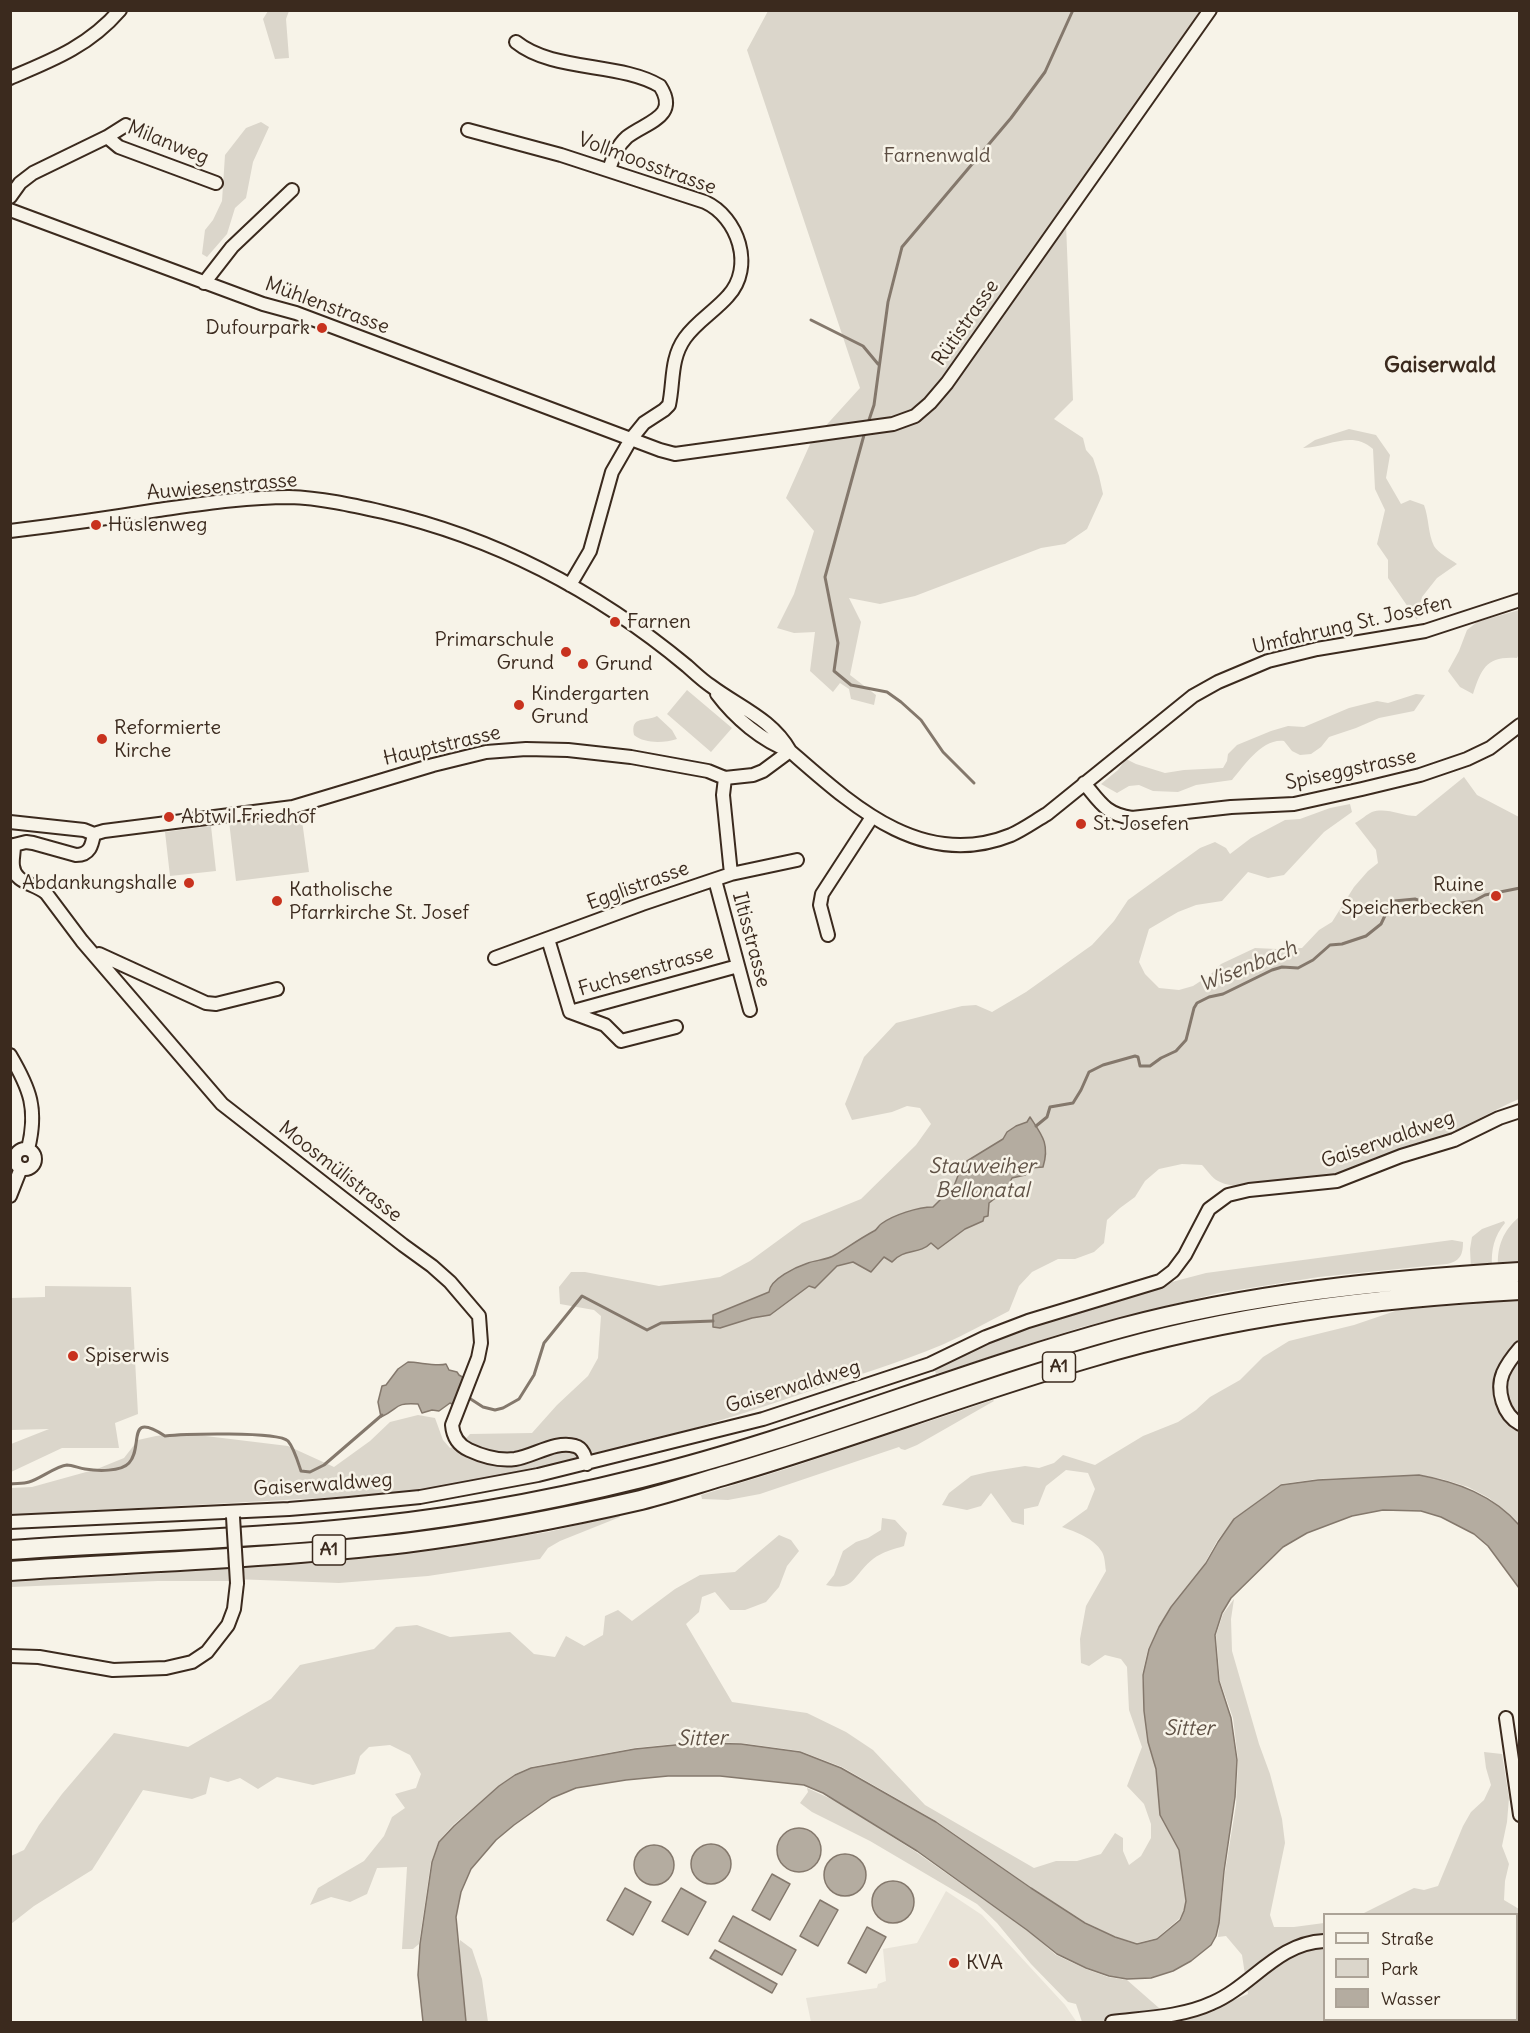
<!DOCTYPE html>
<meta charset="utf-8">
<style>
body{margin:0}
#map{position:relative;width:1530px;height:2033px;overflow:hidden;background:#f7f3e8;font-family:Delius,sans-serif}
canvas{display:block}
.frame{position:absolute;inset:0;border:12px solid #3b2a1e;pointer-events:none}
.legend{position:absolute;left:1323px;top:1913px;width:195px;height:108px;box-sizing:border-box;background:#f7f3e8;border:2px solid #aca397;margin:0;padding:8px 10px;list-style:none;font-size:18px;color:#3b2a1e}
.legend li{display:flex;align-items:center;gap:12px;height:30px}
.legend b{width:30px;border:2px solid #aca397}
</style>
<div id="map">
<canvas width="1530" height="2033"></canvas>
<div class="frame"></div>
<ul class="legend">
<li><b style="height:8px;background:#f7f3e8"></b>Straße</li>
<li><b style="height:16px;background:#dbd6cb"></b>Park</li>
<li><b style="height:16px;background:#b4aca0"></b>Wasser</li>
</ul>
</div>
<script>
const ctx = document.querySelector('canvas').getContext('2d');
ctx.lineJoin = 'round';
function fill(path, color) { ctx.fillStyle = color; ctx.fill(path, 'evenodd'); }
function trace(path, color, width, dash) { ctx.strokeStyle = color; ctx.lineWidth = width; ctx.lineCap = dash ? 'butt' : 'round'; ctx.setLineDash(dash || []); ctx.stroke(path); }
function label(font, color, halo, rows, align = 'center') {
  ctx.font = font + ' Delius,sans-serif'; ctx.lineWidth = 5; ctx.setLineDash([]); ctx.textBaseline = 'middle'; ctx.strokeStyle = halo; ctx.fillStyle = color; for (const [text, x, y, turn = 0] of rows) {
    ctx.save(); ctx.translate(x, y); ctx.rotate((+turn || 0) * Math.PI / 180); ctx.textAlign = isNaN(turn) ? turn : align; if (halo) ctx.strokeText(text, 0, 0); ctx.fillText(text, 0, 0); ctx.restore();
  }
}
const built = new Path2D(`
 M946,1891L982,1915L1065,2005L1076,2021L811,2022L806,1998L877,1988L878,1984L886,1981L883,1949L917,1943Z`);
const green = new Path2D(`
 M268,11H289L286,19L289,58L275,59L263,19Z
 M768,11H1202L1066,224L1073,400L1054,419L1083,438L1086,450L1093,458L1099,476L1103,494L1087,529L1065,544L1041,548L915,596L880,604L849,598L861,622L850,675L876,695L874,705L851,699L849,689L840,683L833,692L810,671L815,632L794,633L777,628L794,594L814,531L786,498L811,442L860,388L747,50Z
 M261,122L269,127L253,162L246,198L235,208L227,234L207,257L202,254L205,230L213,220L222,201L225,155L246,128Z
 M1349,429L1376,435L1390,455L1386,478L1401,504L1410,500L1424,505C1429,518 1428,534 1434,546C1438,553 1450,559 1457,564L1437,578L1422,597L1417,620L1388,578V560L1377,544L1385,510L1375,489L1373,449C1352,430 1329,447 1303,448L1315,440Z
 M1519,610L1520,652L1517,658C1487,656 1482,667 1473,694L1460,687L1448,671L1459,651L1467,630L1477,622Z
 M687,690L732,728L711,752L667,714Z
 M1416,694L1425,695L1414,711L1379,718L1356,728L1329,737L1321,747L1311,754L1300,755L1292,751L1284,741C1262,738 1244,766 1232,780L1196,785L1178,792L1153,791L1139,785L1129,786L1117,793L1101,784L1118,770L1126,759L1136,764L1165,773L1184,770L1223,768L1227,761L1228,754L1237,745L1271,731L1288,726L1304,727L1349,708L1377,701L1388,703Z
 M657,716L672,730L677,739C664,743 645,744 634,735C630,715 646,722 657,716Z
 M1464,777L1477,795L1519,817V1099C1489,1112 1461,1130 1430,1143C1378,1165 1324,1183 1267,1185C1251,1186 1234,1189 1218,1181C1212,1178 1207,1170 1202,1165L1182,1164L1159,1169L1145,1181L1135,1197L1120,1208L1107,1220L1104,1243L1094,1252L1075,1259H1058L1032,1272L1019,1286L1009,1311C987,1322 966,1334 944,1344C897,1364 847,1378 798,1395C661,1442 519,1479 375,1495L11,1515L10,1488L32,1487L97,1469L124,1458L138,1440L156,1436L181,1433L288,1446L334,1467L370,1441L390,1422L418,1415L435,1418L443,1440L450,1448L462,1443L470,1434L532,1433L557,1405L588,1376L598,1358L601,1316L594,1310L560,1304L559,1287L571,1272H585L659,1286L720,1277L750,1261L802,1223L861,1199L916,1145L931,1124L920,1108L907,1106L892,1112L852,1120L845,1104L864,1057L896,1023L962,1006L976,1005L992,1012L1026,992L1092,945L1114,921L1128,900L1200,848L1215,842L1226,848L1230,854L1251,838L1285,820L1300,819L1330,808L1350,804L1352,812L1324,832L1284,875L1268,878L1248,872L1222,901L1196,905L1178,912L1149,929L1139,962L1145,974L1159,988L1179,990L1193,986L1210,975L1221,964L1255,948L1277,949L1302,948L1319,930L1332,922L1354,887L1368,871L1378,863L1376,850L1355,823C1361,820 1367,814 1372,812C1386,807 1402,816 1416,816Z
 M301,813L309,872L236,881L229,821Z
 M211,826L216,871L170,876L165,832Z
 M1519,1217V1266L1498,1267C1497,1246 1503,1231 1519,1217Z
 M1504,1221L1505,1223C1494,1236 1491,1250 1492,1267L1471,1269L1470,1249L1472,1237L1482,1229Z
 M1452,1240L1463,1242C1463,1255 1460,1261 1447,1264L1319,1277L1219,1293L1082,1327L936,1374L934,1367L986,1340L1149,1288L1206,1273Z
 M45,1286L131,1287L138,1414L115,1423L119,1448H62L11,1472V1444L49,1429L11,1430V1298L45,1297Z
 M1519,1295V1524L1489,1498L1468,1487L1442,1479L1419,1475L1318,1479L1281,1484L1234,1519L1217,1541L1205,1563L1170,1607L1148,1649L1142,1675L1148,1742L1156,1769L1160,1815L1179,1850L1186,1901L1184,1911L1179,1919L1157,1938L1137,1943L1115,1937L1085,1922L1032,1888L936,1821L842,1767L800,1751L741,1743L695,1742L635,1748L531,1767L515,1774L499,1786L453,1825L439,1841L431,1862L419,1944L413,1949H402L407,1867L377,1868L367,1894L350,1902L331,1897L310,1905L318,1888L364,1861L384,1836L392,1817L405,1808L395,1794L416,1788L421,1774L410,1755L390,1745L369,1747L360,1756L355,1774L313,1785L277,1777L258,1789L240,1778L228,1782L210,1777L206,1794L192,1799L143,1790L92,1870L34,1906L11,1924V1856L24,1850L39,1825L62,1794L114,1733L188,1747L271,1699L300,1665L374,1649L396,1627L417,1625L450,1637L510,1632L534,1654L555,1657L566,1636L584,1646L603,1635L605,1616L618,1610L632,1621L675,1589L700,1575L735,1572L779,1535L791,1540L799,1551L787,1566L779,1587L766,1602L745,1610H730L715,1592L702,1597L699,1612L686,1624L732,1702L807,1713L846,1732L873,1750L925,1805L1034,1868L1056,1861H1077L1101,1854L1115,1833L1123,1838V1851L1129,1865L1141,1856L1151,1838V1824L1144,1804L1127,1786L1142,1747L1129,1710L1127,1667L1121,1659L1105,1655L1089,1666L1081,1663L1080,1639L1086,1606L1106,1571C1105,1565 1105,1557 1102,1552C1094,1538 1076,1532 1062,1527L1087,1509L1095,1489L1088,1473L1066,1470L1046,1486L1038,1506L1024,1509V1525L1012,1522L991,1493L981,1506L967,1510L942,1505L949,1493L971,1476L988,1472L1025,1466L1039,1468L1054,1463L1063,1455L1095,1465L1143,1436L1178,1422L1196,1410L1210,1397L1240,1380L1263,1357L1289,1341L1354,1325L1401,1309L1477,1304V1302L1490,1297Z
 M993,1400L994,1401L917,1445L905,1450L901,1449L899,1447L760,1494L728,1500L702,1499L701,1495L786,1469Z
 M619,1515L620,1517L560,1541L548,1548L540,1559L428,1576L339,1583L234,1579L233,1581H158L11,1587L10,1582L182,1572L229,1566L308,1564L394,1555L548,1532Z
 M882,1518L895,1520L907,1533L904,1546C894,1549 882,1552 873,1559C853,1575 855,1592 826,1585L834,1575L843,1551L856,1542L868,1538L881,1530Z
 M1234,1599L1231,1619L1232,1651L1259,1744L1270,1774L1282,1819L1285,1843L1270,1915L1274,1927H1294L1324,1923V2020H1516V1914H1362L1414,1888L1424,1890L1438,1886L1463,1826L1471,1812L1484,1800L1491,1785L1486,1768L1484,1752L1502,1754L1509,1798L1507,1822L1502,1846L1509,1864L1505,1881L1504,1900L1519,1909V2022H1082L1076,2004L1068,2002L1031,1964L997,1923L977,1904L870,1841L812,1812L800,1803L808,1792L807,1788L838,1802L916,1852L1027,1930L1056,1955L1086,1969L1108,1977L1127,1980L1175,2022L1186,2020L1248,1994L1242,1955L1226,1936L1218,1937L1225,1872L1236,1805L1238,1760L1233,1718L1220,1681L1216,1635L1223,1614Z
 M460,1940L472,1949L482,1979L488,2022H466L460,1963Z`);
const water = new Path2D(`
 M1030,1117C1042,1135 1050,1144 1043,1167L1031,1168L1025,1175L1012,1178L1007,1189L989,1203L988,1216L984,1217L983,1221L965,1229L938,1249L931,1243C919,1255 904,1248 892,1262L884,1257L871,1272L853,1262L837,1266L815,1288L809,1286L770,1315L752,1318L720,1328L713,1327V1315L769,1292C770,1279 796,1267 808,1263C816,1260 827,1260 835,1255C848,1247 861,1238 874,1231C877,1230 878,1226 881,1224C893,1215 918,1207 933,1207L954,1186L961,1168L967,1161L1003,1139L1007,1132L1016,1126L1027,1122Z
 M408,1362C419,1362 437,1367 446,1364L449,1370L457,1372L459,1375L464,1378L454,1405L450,1403L439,1411L432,1410L422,1413L418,1404C394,1402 399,1409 381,1417L378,1402L382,1386L386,1385L398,1369Z
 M1419,1475C1457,1482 1493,1495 1519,1525V1588L1488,1546L1474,1534L1441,1517L1421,1511L1383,1510L1352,1516L1307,1533L1283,1547L1231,1598L1222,1613L1215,1635L1219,1681L1231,1718L1237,1760L1235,1797L1224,1871L1219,1923L1216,1936L1211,1945L1191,1961L1173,1971L1151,1978L1127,1979L1109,1976L1086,1968L1057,1954L1027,1930L917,1851L823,1793L804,1785L720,1776H668L626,1780L576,1788L552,1798L514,1825L496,1840L471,1869L461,1892L456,1917L466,2022H423L418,1975L420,1944L432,1862L439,1842L454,1826L499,1786L515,1775L531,1768L635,1749L695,1743L741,1744L800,1752L841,1768L936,1822L1031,1888L1085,1923L1115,1937L1137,1944L1157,1939L1180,1920L1184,1911L1186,1901L1179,1850L1160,1815L1156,1769L1148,1742L1144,1711L1143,1675L1149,1649L1159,1627L1171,1607L1206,1563L1218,1542L1234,1519L1281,1485L1318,1480Z
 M777 1850a22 22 0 1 1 44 0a22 22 0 1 1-44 0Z
 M691 1864a20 20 0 1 1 40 0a20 20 0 1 1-40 0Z
 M634 1865a20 20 0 1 1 40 0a20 20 0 1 1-40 0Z
 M824 1875a21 21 0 1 1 42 0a21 21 0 1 1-42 0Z
 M772,1874L790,1884L770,1920L752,1910Z
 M872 1902a21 21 0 1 1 42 0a21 21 0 1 1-42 0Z
 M625,1888L651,1902L633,1935L607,1920Z
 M681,1888L706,1902L688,1935L662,1921Z
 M820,1900L838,1910L818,1946L800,1936Z
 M733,1916L796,1950L782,1975L719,1941Z
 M867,1927L886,1937L866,1973L848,1963Z
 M715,1950L777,1984L772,1993L710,1958Z`);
const stream = new Path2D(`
 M811,320L863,346L878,364
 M869,420L874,405L888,302L902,247L1011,118L1045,72L1073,10
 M864,435L825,577L838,643L834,671L851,685L887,692L901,702L921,720L943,752L974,783
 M1036,1126L1047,1117L1050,1107L1073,1103L1081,1090L1089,1072L1103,1065L1135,1056L1138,1057L1140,1066H1150L1161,1058L1176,1051L1186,1040L1194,1008L1197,1003L1209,997L1223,994L1272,970L1282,967L1298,968L1313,960L1330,945L1342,944L1366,936L1381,924L1389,907L1394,901L1415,899L1434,906H1442L1474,901L1485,895L1520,888
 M466,1396L483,1407L495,1410L503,1408L519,1399L534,1375L544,1343L582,1296L647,1330L661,1323L713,1321
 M10,1484C16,1483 23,1484 29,1482C40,1479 56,1466 67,1465C72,1465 79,1468 85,1469C97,1471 121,1472 129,1463C144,1447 125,1410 165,1436C182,1434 278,1431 288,1441C294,1448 298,1462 301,1471L310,1472L324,1465L382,1415`);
const minor = new Path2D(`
 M516,42C553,72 620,62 660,86C680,117 646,122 627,137C617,146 613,157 609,170
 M10,78C53,60 89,46 120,10
 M468,130L561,155L705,202C738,217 755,267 728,296C715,311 696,322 685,338C670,359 674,382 669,405L664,410L644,423L631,439L612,472L590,551L570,585
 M107,137L119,147L216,183
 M10,197L20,183L33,173L107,137L126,125
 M10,210L263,304L296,313L660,450L675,454L893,424L915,416L930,403L947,383L1210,10
 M204,283L232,247L292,190
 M10,531C60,525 109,518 158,510C201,504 246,497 289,497C321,498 352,505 383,512C496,538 598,592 687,666C695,673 702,680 711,686C739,707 772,719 790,751C852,805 922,871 1011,835C1024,829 1035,821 1047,814L1193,696L1218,682L1268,661L1317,649L1425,631L1520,600
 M717,694C735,718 762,741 790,751
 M725,778L723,795L731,874
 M1084,783C1100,802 1105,814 1132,818L1231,807L1294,804L1362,789L1420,775L1467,759L1490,748L1520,725
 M10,822L84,830L94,834L104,831L293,807L433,765L486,752L526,749L568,750L631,757L708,771L725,778L753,775L763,771L790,751
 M10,845L14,846C14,853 12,860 13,866C15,884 35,883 46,893L82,941L222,1104L403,1245L432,1266L450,1282L479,1316L481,1343L478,1358L452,1425C453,1437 458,1445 469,1450C484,1457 499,1461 515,1459C534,1456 556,1440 575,1446C583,1448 585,1456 587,1464
 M10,846L26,842L33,843L76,855C90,855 92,845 94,834
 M715,880L750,1010
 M828,935L820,905L822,894L872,817
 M548,939L570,1012
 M97,955L99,954L206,1003L216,1004L277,989
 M495,958L642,904L731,874L797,860
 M570,1012L738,966
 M570,1012L605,1025L621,1041L676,1027
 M10,1055C30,1089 38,1109 28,1149
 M15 1159a10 10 0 1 1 20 0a10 10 0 1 1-20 0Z
 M10,1196L21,1168
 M1520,1348C1514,1355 1507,1364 1503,1373C1496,1390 1503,1415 1520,1424
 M10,1522L289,1509L349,1504L420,1497L538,1475L763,1419L930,1364L986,1337L1028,1321L1160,1281L1173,1271L1185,1255L1209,1209L1228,1195L1249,1190L1337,1181L1401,1156L1454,1140L1499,1118L1520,1111
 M10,1656L39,1657L113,1670L166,1668L192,1662L207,1652L228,1625L234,1609L237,1583
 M1506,1718L1520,1815
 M1516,1932L1520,1931
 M1112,2022C1144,2018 1182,2017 1212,2003C1252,1986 1277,1943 1324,1941`);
const highway = new Path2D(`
 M10,1550C119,1542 227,1540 335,1530C438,1521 541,1503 641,1478C804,1438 959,1372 1121,1328C1252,1293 1385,1280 1520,1272
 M10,1571C142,1562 274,1558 405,1543C484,1533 563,1518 641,1500C669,1493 696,1484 723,1476C847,1440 968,1393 1092,1357C1231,1315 1375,1298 1520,1290`);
const minorBridge = new Path2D(`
 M233,1517L237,1583`);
const markers = [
 [322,328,6,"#c8321e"],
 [96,525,6,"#c8321e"],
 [615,622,6,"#c8321e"],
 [566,652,6,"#c8321e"],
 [583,664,6,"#c8321e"],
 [519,705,6,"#c8321e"],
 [102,739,6,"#c8321e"],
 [169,817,6,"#c8321e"],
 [1081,824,6,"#c8321e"],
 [189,883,6,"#c8321e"],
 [1496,896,6,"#c8321e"],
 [277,901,6,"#c8321e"],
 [73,1356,6,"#c8321e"],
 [954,1963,6,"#c8321e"]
];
const shields = [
 [1059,1367,33],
 [329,1550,33]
];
const shieldNames = [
 ["A1",1059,1367],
 ["A1",329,1550]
];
const streetNames = [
 ["Milanweg",168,143,22],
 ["Vollmoosstrasse",647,164,20],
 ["Mühlenstrasse",327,306,20],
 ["Rütistrasse",966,323,-55],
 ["Auwiesenstrasse",222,487,-5],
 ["Umfahrung St. Josefen",1352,625,-13],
 ["Hauptstrasse",442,746,-13],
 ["Spiseggstrasse",1351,770,-12],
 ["Egglistrasse",638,886,-20],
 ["Iltisstrasse",751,940,75],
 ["Fuchsenstrasse",646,971,-16],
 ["Gaiserwaldweg",1388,1140,-19],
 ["Moosmülistrasse",340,1172,38],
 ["Gaiserwaldweg",793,1387,-17],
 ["Gaiserwaldweg",323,1485,-4]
];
const parkNames = [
 ["Farnenwald",937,156]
];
const poiNames = [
 ["Dufourpark",310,328,"right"],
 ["Hüslenweg",108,525],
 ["Farnen",627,622],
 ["Primarschule",554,640,"right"],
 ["Grund",554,663,"right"],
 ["Grund",595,664],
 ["Kindergarten",531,694],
 ["Grund",531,717],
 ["Reformierte",114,728],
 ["Kirche",114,751],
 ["Abtwil Friedhof",181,817],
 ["St. Josefen",1093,824],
 ["Abdankungshalle",177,883,"right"],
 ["Ruine",1484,885,"right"],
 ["Speicherbecken",1484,908,"right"],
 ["Katholische",289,890],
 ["Pfarrkirche St. Josef",289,913],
 ["Spiserwis",85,1356],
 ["KVA",966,1963]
];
const waterNames = [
 ["Wisenbach",1248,967,-22],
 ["Stauweiher",982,1167],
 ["Bellonatal",982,1191],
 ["Sitter",1189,1729],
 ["Sitter",702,1739,-1]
];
const quarterNames = [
 ["Gaiserwald",1440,366]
];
fill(built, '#e9e4d9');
fill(green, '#dbd6cb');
fill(water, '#b4aca0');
trace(water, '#84786c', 1.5);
trace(stream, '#84786c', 3);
trace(minor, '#3b2a1e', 16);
trace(highway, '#3b2a1e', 22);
trace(minor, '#f7f3e8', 12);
trace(highway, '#f7f3e8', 18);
trace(minorBridge, '#3b2a1e', 16, []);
trace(minorBridge, '#f7f3e8', 12);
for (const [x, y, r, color] of markers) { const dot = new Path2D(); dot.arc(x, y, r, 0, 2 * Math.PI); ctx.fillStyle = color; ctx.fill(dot); trace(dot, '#f7f3e8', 2); }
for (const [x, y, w] of shields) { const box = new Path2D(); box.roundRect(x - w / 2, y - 15, w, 30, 4.5); ctx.fillStyle = '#f7f3e8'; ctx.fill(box); trace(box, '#3b2a1e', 1.5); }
label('bold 18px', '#3b2a1e', null, shieldNames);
label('20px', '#3b2a1e', '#f7f3e8', streetNames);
label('20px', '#5b4c41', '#f7f3e8', parkNames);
label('20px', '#3b2a1e', '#f7f3e8', poiNames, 'left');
label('italic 21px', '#5f5145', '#f7f3e8', waterNames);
label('bold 22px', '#3b2a1e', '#f7f3e8', quarterNames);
</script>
